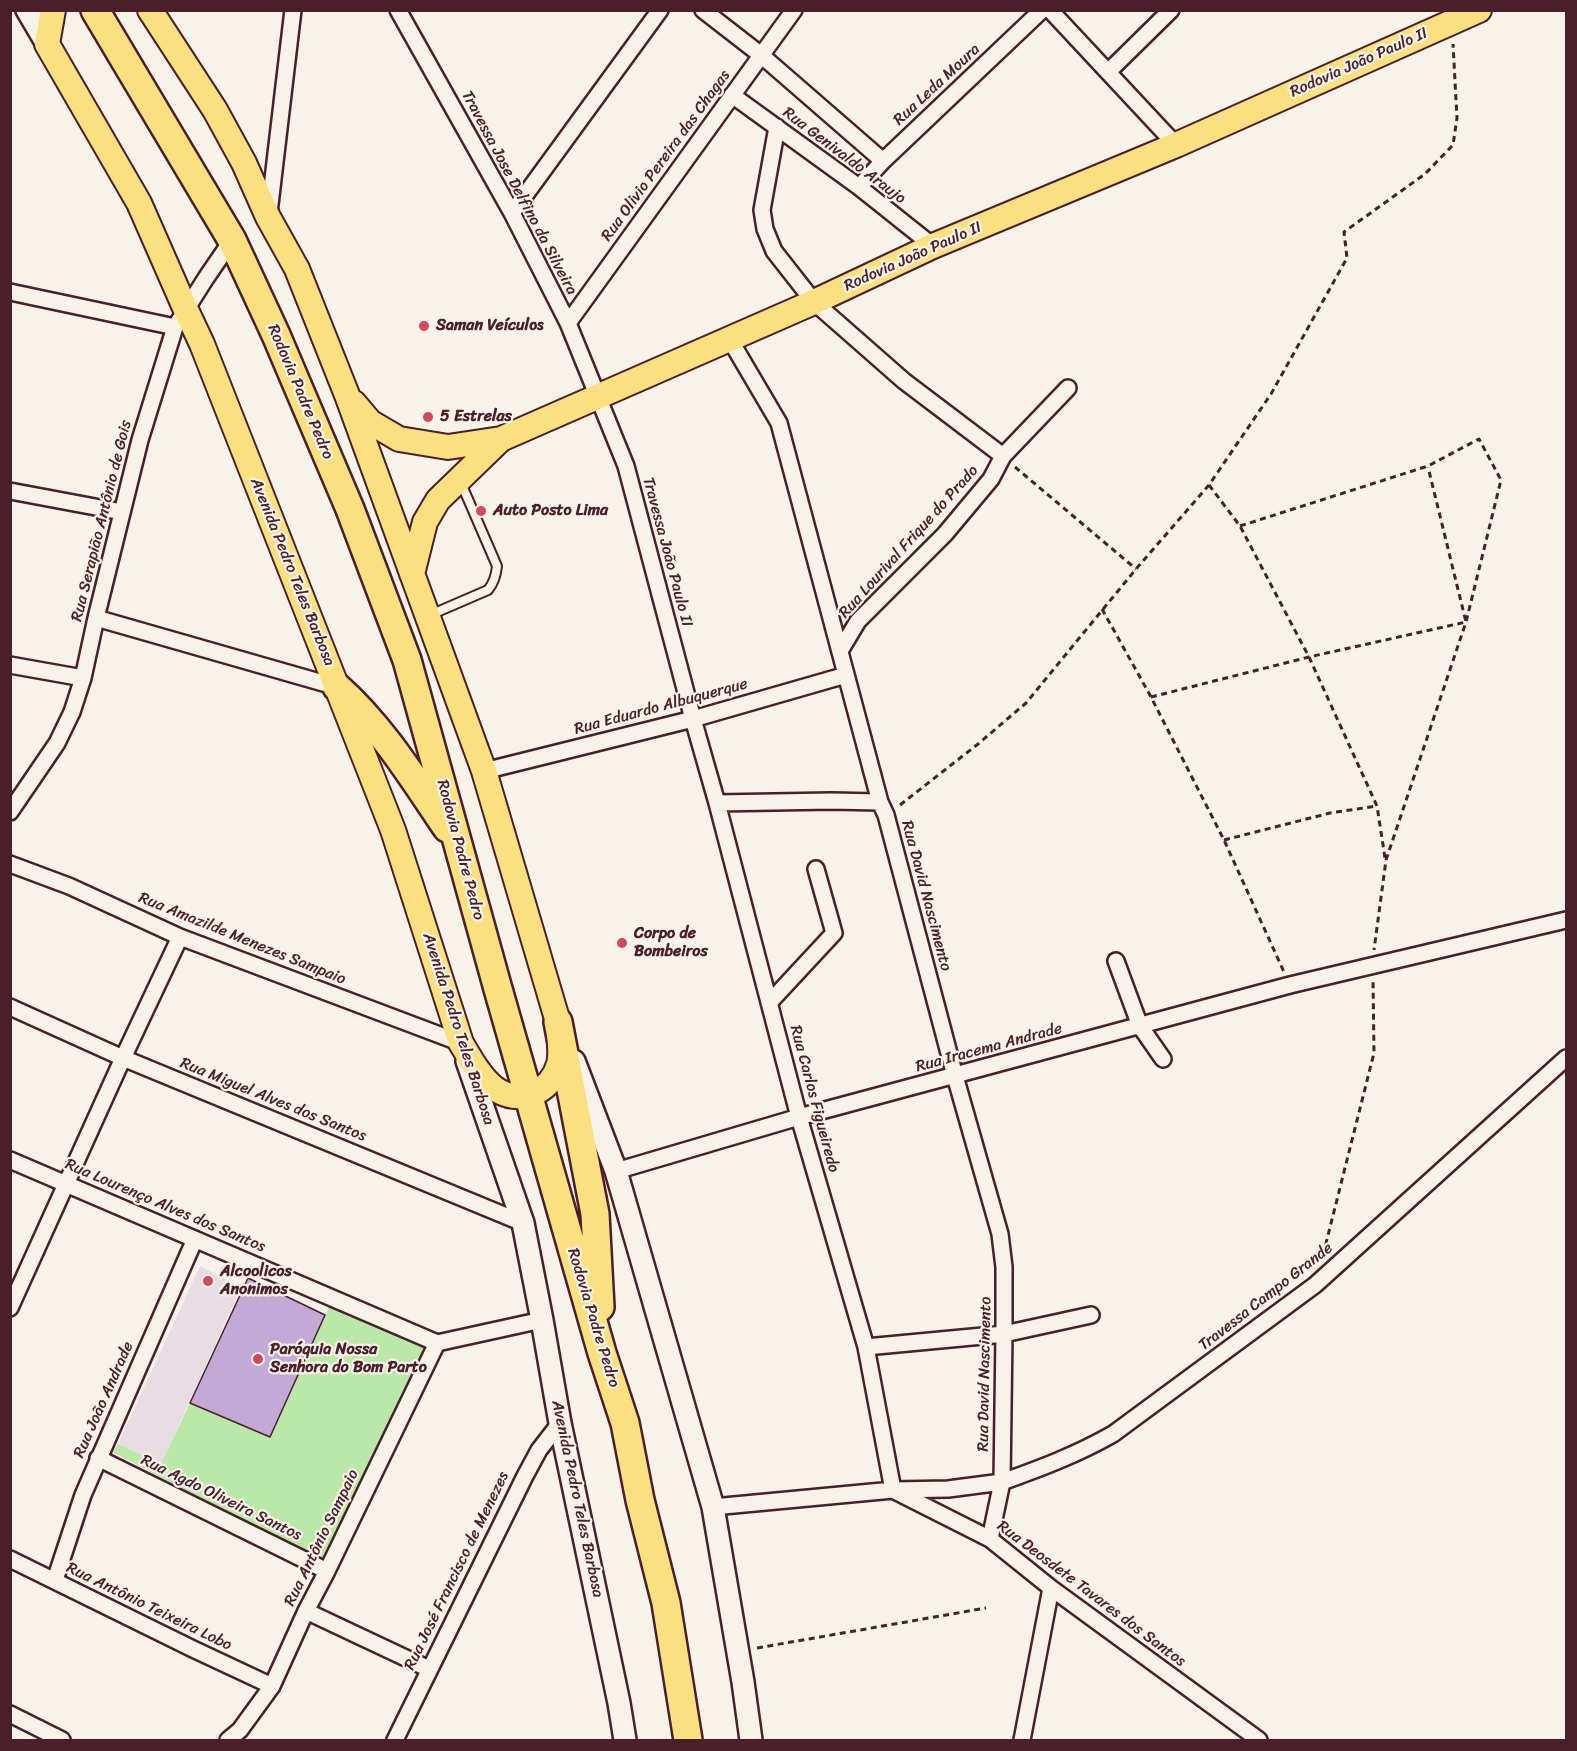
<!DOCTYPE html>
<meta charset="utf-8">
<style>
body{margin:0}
#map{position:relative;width:1577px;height:1751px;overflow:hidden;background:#f7f3e8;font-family:Sriracha,sans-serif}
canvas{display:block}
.frame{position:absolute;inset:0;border:12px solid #4a1f2b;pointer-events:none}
</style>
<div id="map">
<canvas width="1577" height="1751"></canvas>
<div class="frame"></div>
</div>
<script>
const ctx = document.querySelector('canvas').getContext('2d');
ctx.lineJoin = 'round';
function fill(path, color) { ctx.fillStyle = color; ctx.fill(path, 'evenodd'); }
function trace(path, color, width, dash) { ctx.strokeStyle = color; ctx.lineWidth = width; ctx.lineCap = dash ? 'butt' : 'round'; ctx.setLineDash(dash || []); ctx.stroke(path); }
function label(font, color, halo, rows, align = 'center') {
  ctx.font = font + ' Sriracha,sans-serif'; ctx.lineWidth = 4.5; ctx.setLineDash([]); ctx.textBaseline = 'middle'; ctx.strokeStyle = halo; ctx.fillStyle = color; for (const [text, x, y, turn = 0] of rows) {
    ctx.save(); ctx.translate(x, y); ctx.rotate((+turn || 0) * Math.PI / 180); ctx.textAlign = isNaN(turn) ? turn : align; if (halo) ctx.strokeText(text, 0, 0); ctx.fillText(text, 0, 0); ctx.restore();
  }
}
const built = new Path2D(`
 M200,1266L241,1287L161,1465L118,1444Z`);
const green = new Path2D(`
 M330,1305L428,1345L328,1567L113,1452L118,1444L161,1464L190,1403L270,1437Z`);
const building = new Path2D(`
 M248,1278L325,1315L270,1437L190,1403Z`);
const path = new Path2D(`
 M1015,467L1136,569
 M1209,485L1240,526L1309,657L1377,806L1385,858
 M1240,526L1428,466L1479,439L1501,480L1466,622L1386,860L1374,950
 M1102,609L1151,697L1224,840L1284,972
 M1151,697L1309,657L1466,622L1428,467
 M900,805L978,744L1026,703L1136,569L1209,485L1271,394L1347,258L1344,232L1425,174L1453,145L1457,118L1453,44
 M1224,840L1330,813L1377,806
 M1323,1255L1374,1053L1373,980
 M757,1648L986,1608`);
const lane = new Path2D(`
 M430,615L488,590C494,583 496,576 497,566L461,483`);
const street = new Path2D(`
 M398,10L512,213L568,323L626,466L693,719L717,803L799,1117L866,1347L893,1490L948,1489L1002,1482L1004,1334V1267L1000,1234L955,1076L886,815L880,802L779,423L729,338
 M703,10L761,55L883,161
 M1050,10L1176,145
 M1108,72L1171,10
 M732,95L859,187L933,246
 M777,127L762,210L765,229L774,251L814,302L904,381L1003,456
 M859,187L883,161L1042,10
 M269,213L293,10
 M512,213L660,10
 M10,292L175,327
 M568,323L794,10
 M10,491L122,512
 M96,618L337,687
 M840,651L858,621L945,534L991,479L1003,456L1068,388
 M10,665L83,678
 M484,771L693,719L846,675
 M717,803L831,801L880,802
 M10,812L57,743L72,712L83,678L96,618L140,440L175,327L206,278L232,240
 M10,864L69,886L180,937L461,1043
 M1116,961L1140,1026L1163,1059
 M769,1003L834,933L816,869
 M10,1007L123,1058L523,1223
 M10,1160L437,1343L542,1320
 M616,1171L799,1117L1290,985L1566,920
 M10,1308L123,1058L180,937
 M866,1347L1004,1334L1091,1315
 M98,1458L327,1571
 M713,1507L893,1490L990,1539L1051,1588L1259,1740
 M990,1539L1002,1482C1041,1468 1076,1455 1113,1434L1315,1285L1566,1058
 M10,1559L193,1649L272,1686
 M55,1580L83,1495L195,1239
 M306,1611L429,1669
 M10,1714L62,1740
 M228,1740L240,1730L272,1686L306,1611L327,1571L437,1343
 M395,1740L525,1476L539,1450L560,1423
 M1022,1740L1051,1588`);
const secondary = new Path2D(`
 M27,10L47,44
 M467,1061L523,1223L542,1320L560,1423L619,1703L625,1740
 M574,1061L616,1171L713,1507L743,1682L751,1740`);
const primary = new Path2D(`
 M53,10L47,44L139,203L186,310L202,344L393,830L461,1043C470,1058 480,1077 494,1088C518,1106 551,1093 559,1064C562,1054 559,1034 558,1022L484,771L347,395L297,269L268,217L244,163L215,110L150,10
 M354,403L370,422L399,439L448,447L501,439
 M412,574L425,522L438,500L501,439L814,302L933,246L1176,145L1479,10`);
const highway = new Path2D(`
 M95,10L232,240L276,335L350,509L407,660L498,989L602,1353L625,1423L640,1500L666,1603L688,1740
 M337,687C382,727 413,778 447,828
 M558,1022L595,1214L600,1307`);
const markers = [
 [424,326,6,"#d1495b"],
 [428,417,6,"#d1495b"],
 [481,511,6,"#d1495b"],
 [622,943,6,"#d1495b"],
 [208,1281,6,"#d1495b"],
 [258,1359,6,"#d1495b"]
];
const streetNames = [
 ["Rodovia João Paulo II",1359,63,-24],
 ["Rua Leda Moura",937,85,-43],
 ["Rua Olivio Pereira das Chagas",666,156,-54],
 ["Rua Genivaldo Araujo",844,156,37],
 ["Travessa Jose Delfino da Silveira",519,193,62],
 ["Rodovia João Paulo II",913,257,-24],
 ["Rodovia Padre Pedro",300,392,67],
 ["Rua Serapião Antônio de Gois",102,521,-76],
 ["Rua Lourival Frique do Prado",909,542,-48],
 ["Travessa João Paulo II",667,552,75],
 ["Avenida Pedro Teles Barbosa",292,572,68],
 ["Rua Eduardo Albuquerque",661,707,-15],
 ["Rodovia Padre Pedro",460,850,75],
 ["Rua David Nascimento",926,896,75],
 ["Rua Amazilde Menezes Sampaio",242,939,22],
 ["Avenida Pedro Teles Barbosa",458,1029,72],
 ["Rua Iracema Andrade",989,1048,-15],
 ["Rua Carlos Figueiredo",814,1099,75],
 ["Rua Miguel Alves dos Santos",273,1100,22],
 ["Rua Lourenço Alves dos Santos",165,1206,23],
 ["Travessa Campo Grande",1266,1297,-38],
 ["Rodovia Padre Pedro",593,1318,73],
 ["Rua David Nascimento",985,1374,-89],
 ["Rua João Andrade",104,1400,-66],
 ["Rua Agdo Oliveira Santos",221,1498,26],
 ["Avenida Pedro Teles Barbosa",577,1499,78],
 ["Rua Antônio Sampaio",322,1538,-64],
 ["Rua José Francisco de Menezes",457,1571,-64],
 ["Rua Deosdete Tavares dos Santos",1091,1594,37],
 ["Rua Antônio Teixeira Lobo",149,1607,26]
];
const poiNames = [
 ["Saman Veículos",436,326],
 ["5 Estrelas",440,417],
 ["Auto Posto Lima",493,511],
 ["Corpo de",634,934],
 ["Bombeiros",634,952],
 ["Alcoolicos",220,1272],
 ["Anonimos",220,1290],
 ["Paróquia Nossa",270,1350],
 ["Senhora do Bom Parto",270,1368]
];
fill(built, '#e8dde3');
fill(green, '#b9e8a7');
fill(building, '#c4a9d7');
trace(building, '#4a1f2b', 1.5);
trace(lane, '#4a1f2b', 12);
trace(street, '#4a1f2b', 20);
trace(secondary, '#4a1f2b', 26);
trace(primary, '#4a1f2b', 28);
trace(highway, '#4a1f2b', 32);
trace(path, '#4a1f2b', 3, [6, 4.5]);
trace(lane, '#f7f3e8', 8);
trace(street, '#f7f3e8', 15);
trace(secondary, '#f7f3e8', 21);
trace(primary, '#fbe080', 24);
trace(highway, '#fbe080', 27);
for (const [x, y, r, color] of markers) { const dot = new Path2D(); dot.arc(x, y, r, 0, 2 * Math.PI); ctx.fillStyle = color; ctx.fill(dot); trace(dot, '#f7f3e8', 2); }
label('16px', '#4a1f2b', '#f7f3e8', streetNames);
label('bold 16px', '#4a1f2b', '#f7f3e8', poiNames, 'left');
</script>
